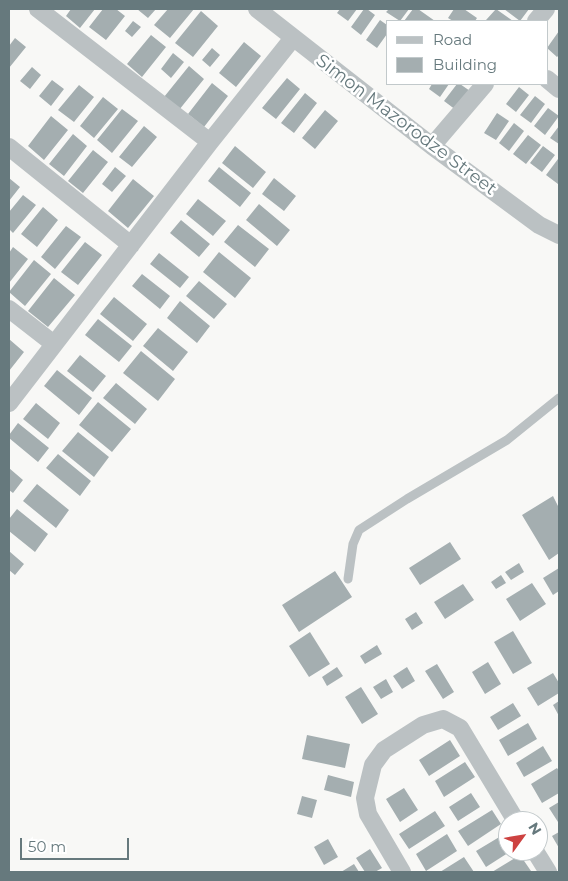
<!DOCTYPE html>
<style>
body{margin:0}
#map{position:relative;width:568px;height:881px;overflow:hidden;background:#f8f8f6;font-family:Montserrat,sans-serif}
canvas{display:block}
.frame{position:absolute;inset:0;border:10px solid #66797d;pointer-events:none}
.legend{position:absolute;left:386px;top:20px;width:162px;height:65px;box-sizing:border-box;background:#fff;border:1px solid #c2c9cb;margin:0;padding:6px 9px;list-style:none;font-size:15px;color:#66797d}
.legend li{display:flex;align-items:center;gap:10px;height:25px}
.legend b{width:25px;border:1px solid #c2c9cb}
.north{position:absolute;left:498px;top:811px;width:50px;height:50px;box-sizing:border-box;background:#fff;border:1px solid #c2c9cb;border-radius:50%;rotate:58deg;font-size:14px;font-weight:700;line-height:20px;text-align:center;color:#66797d}
.north::after{content:'';display:block;margin:auto;width:18px;height:22px;background:#cd4241;clip-path:polygon(50% 0,100% 100%,50% 72%,0 100%)}
.scale{position:absolute;left:20px;top:838px;width:109px;height:22px;box-sizing:border-box;border:2px solid #66797d;border-top:0;padding-left:6px;font-size:15px;line-height:18px;white-space:nowrap;color:#66797d;-webkit-text-stroke:4px #fff;paint-order:stroke}
</style>
<div id="map">
<canvas width="568" height="881"></canvas>
<div class="frame"></div>
<ul class="legend">
<li><b style="height:6px;background:#bbc1c3"></b>Road</li>
<li><b style="height:14px;background:#a4aeb0"></b>Building</li>
</ul>
<div class="north">N</div>
<div class="scale">50 m</div>
</div>
<script>
const ctx = document.querySelector('canvas').getContext('2d');
ctx.lineJoin = 'round';
function fill(path, color) { ctx.fillStyle = color; ctx.fill(path, 'evenodd'); }
function trace(path, color, width, dash) { ctx.strokeStyle = color; ctx.lineWidth = width; ctx.lineCap = dash ? 'butt' : 'round'; ctx.setLineDash(dash || []); ctx.stroke(path); }
function label(font, color, halo, rows, align = 'center') {
  ctx.font = font + ' Montserrat,sans-serif'; ctx.lineWidth = 5; ctx.setLineDash([]); ctx.textBaseline = 'middle'; ctx.strokeStyle = halo; ctx.fillStyle = color; for (const [text, x, y, turn = 0] of rows) {
    ctx.save(); ctx.translate(x, y); ctx.rotate((+turn || 0) * Math.PI / 180); ctx.textAlign = isNaN(turn) ? turn : align; if (halo) ctx.strokeText(text, 0, 0); ctx.fillText(text, 0, 0); ctx.restore();
  }
}
const building = new Path2D(`
 M71,9H95L80,28L66,16Z
 M103,9H116L125,16L106,40L89,27Z
 M137,9H156L148,18Z
 M168,9H194L170,38L154,25Z
 M340,9H357L348,21L337,13Z
 M364,9H367L375,15L361,35L351,27Z
 M389,9H409L400,21L386,12Z
 M413,9H418L435,21H404Z
 M454,9H464L477,18L475,21H453L448,18Z
 M496,9L513,21L486,20Z
 M504,9H529L520,21Z
 M201,11L218,26L193,57L175,43Z
 M380,20L387,25V34L377,48L366,40Z
 M133,21L141,27L132,37L125,31Z
 M559,31V55L557,57L547,48Z
 M151,35L166,47L142,77L127,64Z
 M15,38L26,47L9,68V46Z
 M244,42L261,56L236,87L219,73Z
 M212,48L220,55L210,67L202,60Z
 M173,53L184,62L171,78L161,69Z
 M189,66L204,79L179,110L164,97Z
 M32,67L41,75L30,89L20,81Z
 M287,78L300,89L276,119L262,108Z
 M52,80L64,89L51,106L39,96Z
 M212,83L228,96L204,127L188,114Z
 M432,84H449L440,97L429,89Z
 M457,84H460L470,91L456,110L444,101Z
 M79,85L94,97L74,122L58,110Z
 M519,87L529,95L516,112L506,104Z
 M305,93L317,103L294,133L281,123Z
 M535,96L545,104L531,123L520,115Z
 M103,97L118,109L94,138L80,126Z
 M548,108L559,116L545,135L534,126Z
 M122,109L138,121L112,153L97,140Z
 M325,110L338,121L315,149L302,138Z
 M497,113L509,121L496,140L484,133Z
 M51,116L68,130L44,160L28,146Z
 M514,123L524,131L509,151L499,143Z
 M144,126L157,137L132,167L119,157Z
 M559,126V144L550,138Z
 M73,134L87,146L64,176L49,164Z
 M528,135L541,145L526,164L513,154Z
 M235,146L266,172L253,188L222,163Z
 M543,146L555,155L542,172L530,163Z
 M93,150L108,162L83,193L68,181Z
 M558,159L559,160L558,184L546,175Z
 M115,167L126,176L112,192L102,184Z
 M219,167L251,193L240,207L208,181Z
 M9,178L20,187L9,201Z
 M274,178L296,196L284,211L262,194Z
 M133,179L154,196L128,228L108,211Z
 M23,195L36,205L13,233L9,229V212Z
 M198,199L226,221L213,236L186,214Z
 M259,204L290,230L277,246L246,220Z
 M43,207L58,220L37,247L21,234Z
 M181,220L210,244L199,257L170,233Z
 M238,225L269,249L255,267L224,242Z
 M66,226L81,237L55,269L41,257Z
 M85,242L102,255L78,285L61,272Z
 M13,247L28,259L9,283V253Z
 M219,252L251,278L235,298L203,272Z
 M159,253L189,277L180,288L150,264Z
 M34,260L51,274L25,306L9,292Z
 M142,274L170,296L160,309L132,286Z
 M54,278L75,295L48,327L28,311Z
 M199,281L227,304L214,319L186,296Z
 M114,297L147,324L133,341L100,314Z
 M180,301L210,326L197,343L167,318Z
 M98,319L132,346L119,362L85,335Z
 M158,328L188,352L173,371L143,346Z
 M9,339L24,352L9,371Z
 M141,351L175,379L158,401L123,373Z
 M80,355L106,376L93,392L67,371Z
 M57,370L92,398L79,415L44,386Z
 M116,383L147,409L135,424L103,398Z
 M98,402L131,429L112,452L79,425Z
 M36,403L60,423L48,439L23,419Z
 M18,423L49,448L38,462L9,438V435Z
 M78,432L109,457L94,477L62,451Z
 M58,454L91,481L80,496L46,468Z
 M9,468L23,480L13,493L9,490Z
 M37,484L69,510L56,528L23,501Z
 M553,496L559,508V553L549,560L522,515Z
 M17,509L48,534L35,552L9,531V519Z
 M450,542L461,559L420,585L409,568Z
 M9,551L24,564L15,575L9,570Z
 M519,563L524,572L511,580L505,572Z
 M559,568V591L553,595L543,578Z
 M335,571L352,597L299,632L282,605Z
 M501,575L506,583L496,589L491,582Z
 M532,583L546,604L520,621L506,599Z
 M463,584L474,600L445,619L434,602Z
 M416,612L423,623L412,630L405,619Z
 M513,631L532,663L513,674L494,642Z
 M310,632L330,664L309,677L289,646Z
 M377,645L382,654L365,664L360,656Z
 M488,662L501,684L485,694L472,672Z
 M437,664L454,692L443,699L425,671Z
 M337,667L343,676L327,686L322,677Z
 M407,667L415,681L402,689L393,676Z
 M553,673L559,683V693L538,706L527,688Z
 M386,679L393,692L381,699L373,687Z
 M361,687L378,714L362,724L345,697Z
 M559,701V716L553,705Z
 M513,703L521,716L498,730L490,717Z
 M528,723L537,739L508,756L499,740Z
 M307,735L350,744L345,768L302,759Z
 M450,740L460,756L429,776L419,760Z
 M543,746L552,761L524,777L516,763Z
 M465,762L475,777L444,797L435,781Z
 M557,768L559,771V793L542,803L531,784Z
 M328,775L354,782L351,797L324,790Z
 M404,788L418,810L400,822L386,799Z
 M471,793L480,807L458,821L449,807Z
 M302,796L317,800L312,818L297,814Z
 M559,802V821L558,822L549,808Z
 M492,810L501,824L468,846L458,831Z
 M435,811L445,826L409,849L399,834Z
 M559,832V848L552,836Z
 M506,833L508,835V851H511L486,867L476,851Z
 M447,834L457,851L426,871L416,854Z
 M328,839L338,857L324,865L314,847Z
 M370,849L382,868L375,872H365L356,858Z
 M520,855L531,871L529,872H492Z
 M464,857L474,872H440Z
 M354,864L359,872H341Z`);
const service = new Path2D(`
 M348,579L353,544L359,530L407,499L507,440L559,398`);
const minor = new Path2D(`
 M38,9L210,142
 M257,9L432,146L539,225L559,235
 M536,21L546,9
 M547,79L559,89
 M432,146L485,84
 M9,147L131,245
 M9,309L54,344
 M9,403L210,142L293,38
 M535,851L548,872
 M402,872L368,814L365,798L373,765L384,750L423,725L443,719L460,728L516,821`);
const streetNames = [
 ["Simon Mazorodze Street",406,125,37]
];
fill(building, '#a4aeb0');
trace(service, '#bbc1c3', 9);
trace(minor, '#bbc1c3', 18);
label('18px', '#66797d', '#fff', streetNames);
</script>
